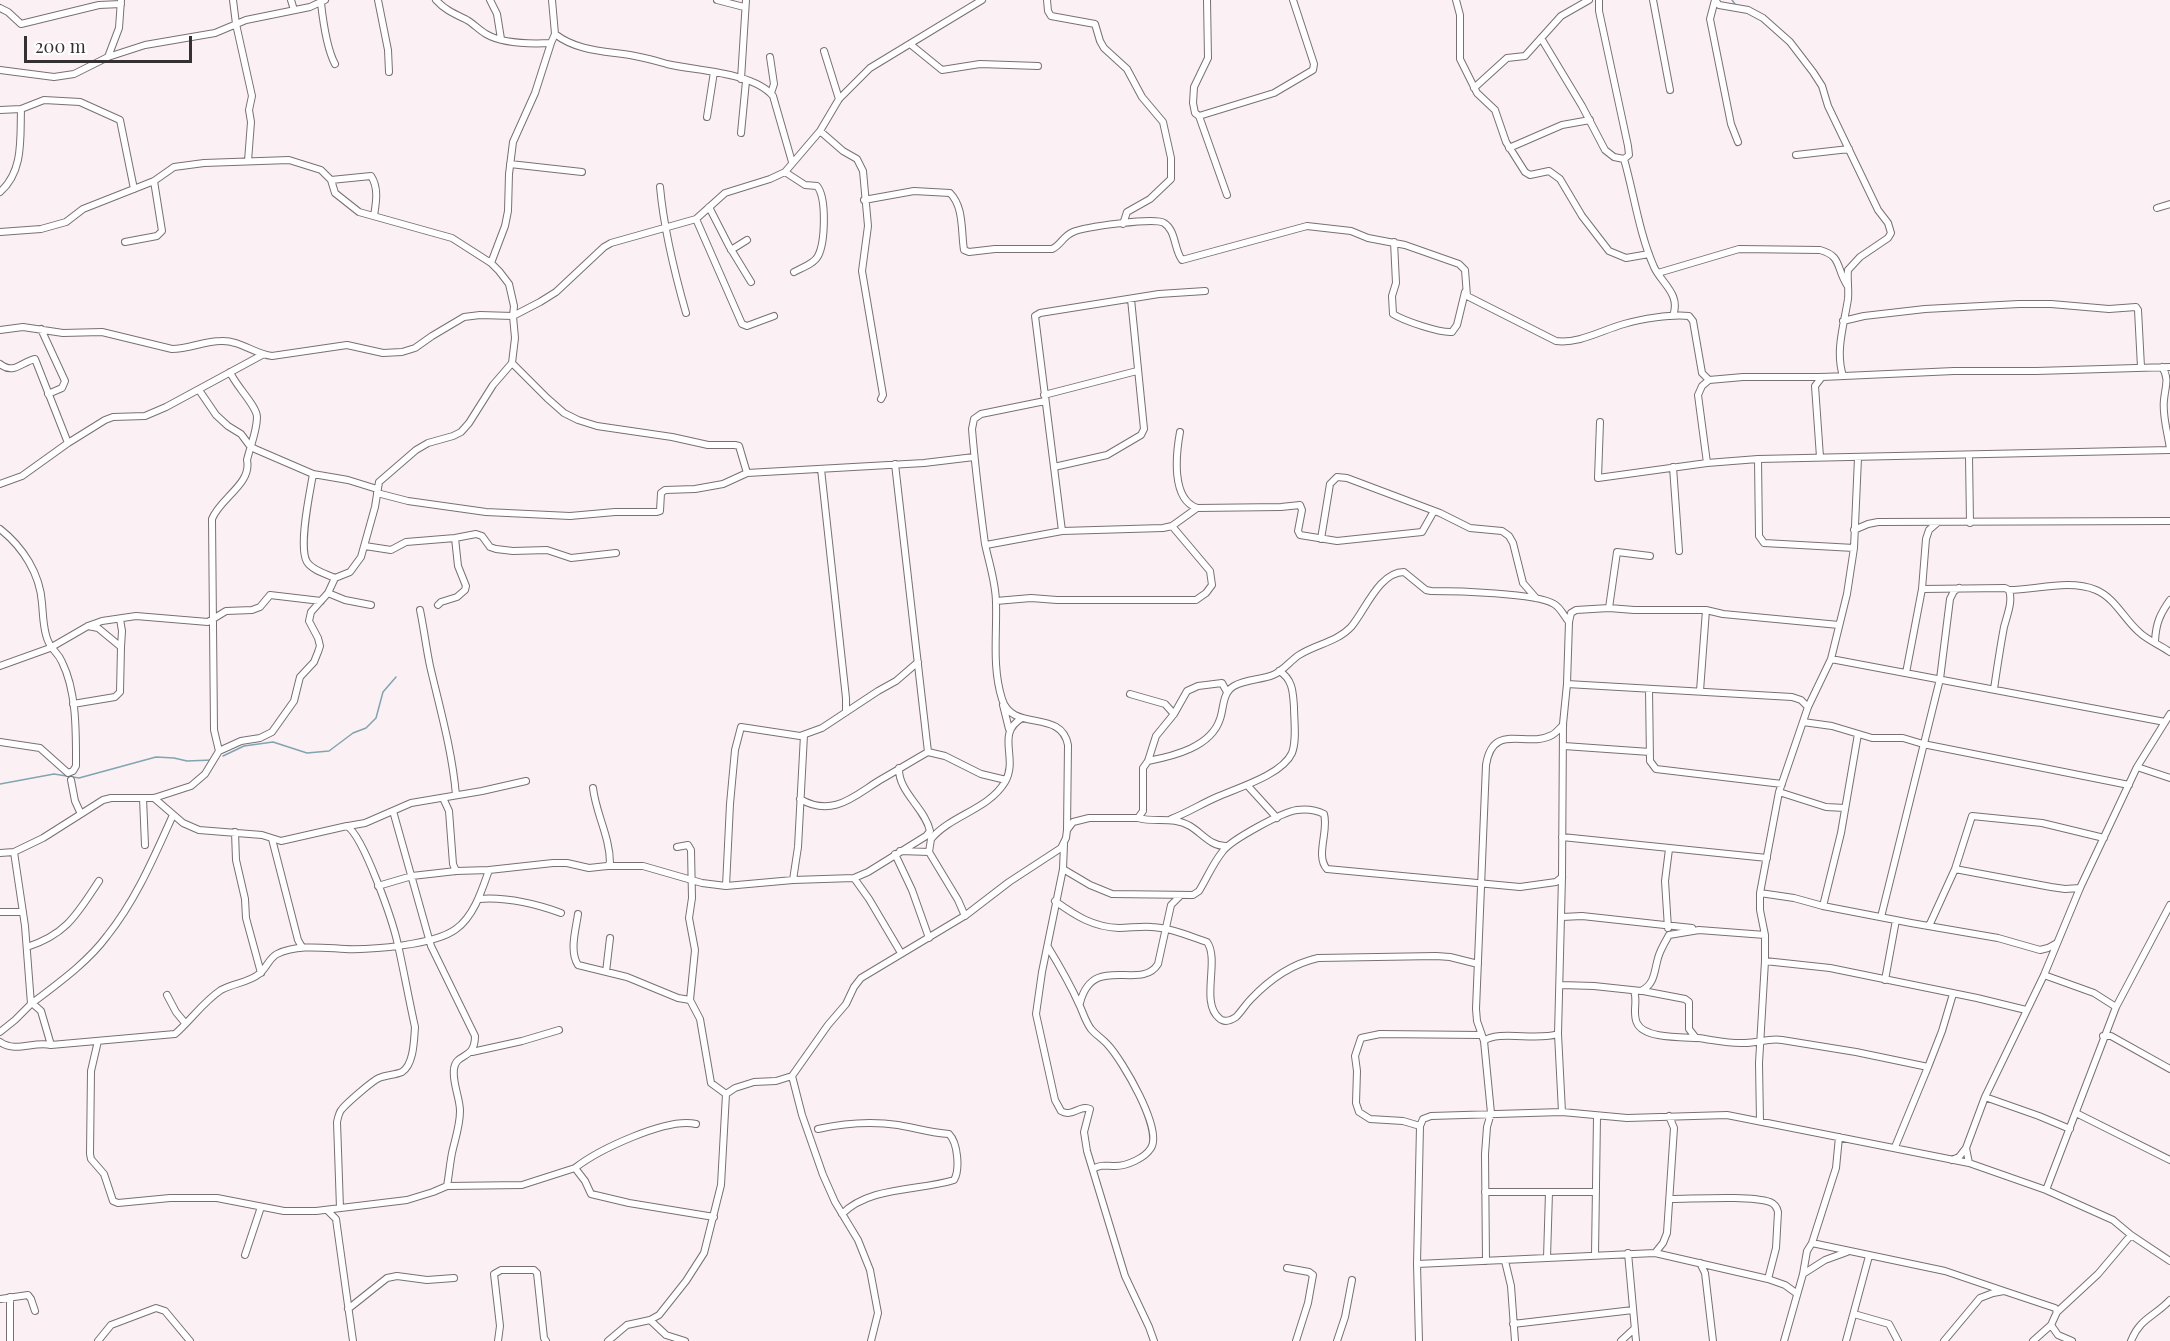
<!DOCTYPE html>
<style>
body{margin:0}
#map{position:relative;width:2170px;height:1341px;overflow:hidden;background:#fbf1f5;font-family:"Playfair Display",serif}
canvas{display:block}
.scale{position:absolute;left:24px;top:36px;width:168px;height:27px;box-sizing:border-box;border:3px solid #353132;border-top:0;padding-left:8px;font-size:18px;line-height:21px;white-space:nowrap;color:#353132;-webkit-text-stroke:4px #fff;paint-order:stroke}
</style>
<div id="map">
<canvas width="2170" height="1341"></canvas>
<div class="scale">200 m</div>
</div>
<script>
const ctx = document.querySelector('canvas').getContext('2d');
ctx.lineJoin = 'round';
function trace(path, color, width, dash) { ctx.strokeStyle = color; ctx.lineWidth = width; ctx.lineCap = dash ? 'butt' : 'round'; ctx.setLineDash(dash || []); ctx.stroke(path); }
const stream = new Path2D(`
 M1732,0L1735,4
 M223,756L244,746L273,742L307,753L329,751L353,733L366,728L376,718L383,692L396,677
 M0,784L54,774L79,778L156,757L174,758L187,761L212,760`);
const minor = new Path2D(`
 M233,0L236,24L252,96L249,110L251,122L248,161
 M291,0L294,10
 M378,0L388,50L389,72
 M436,0C445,10 455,14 467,20C474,24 479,30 486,34C503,44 531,44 551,43L555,34
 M490,0L497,14L501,39
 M552,0L555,34C578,52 608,51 635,56C646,58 657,61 667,64C696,71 753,72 773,96L792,162
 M717,0L744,7
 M1047,0L1048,11L1051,16L1095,24L1100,41L1104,48L1127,69L1142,97L1163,122L1171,158V179L1150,199L1127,212L1123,224
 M1207,0L1208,58L1194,87L1193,103L1195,113L1199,116L1274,93L1313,70L1314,64L1293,0
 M1456,0L1460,15V59L1477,93L1495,110L1506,142L1525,172L1530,175L1549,171L1560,179L1582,216L1609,251L1626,258L1649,254
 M1599,0V11L1628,146L1629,155L1624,159C1634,194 1639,233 1654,267C1662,284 1681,294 1673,316
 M1653,0L1670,90
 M1715,0L1719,5L1748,10L1763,18L1790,42L1813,72L1822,86L1828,106L1878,210L1888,223L1891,233L1888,238L1860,257L1848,270C1847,280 1849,290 1848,299C1844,325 1835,351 1843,376
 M1715,0L1710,19L1731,124L1738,142
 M321,3C323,21 327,49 335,64
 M0,8L8,12L21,24L99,5L121,4
 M1541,38L1582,106L1605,150L1614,157L1624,159
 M910,44L942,70L980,64L1038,66
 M824,51L839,99
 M108,57L119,28L121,0
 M770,57L774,84L771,93
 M0,70L54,77L74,74L108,57L145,45L215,33L246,20L310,7L325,0
 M741,79L746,0
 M1474,88L1507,58L1525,56L1561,16L1589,0
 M0,110L21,109L44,100L80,102L120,120L134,189
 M1199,116L1227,195
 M707,117L714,72
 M820,131L843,151L857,159L863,171L868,226L862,271L883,395L881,399
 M741,133L746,81
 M1509,148L1562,125L1590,120
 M1796,155L1849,149
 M510,164L582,172
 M785,172L805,185L817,186C827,198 825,243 818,256C814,264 801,268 794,272
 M331,180L371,176C379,188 376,203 374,216
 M660,187C664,230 674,271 686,313
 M0,192C24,171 20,138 21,109
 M864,200L914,191L950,193C964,207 961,231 964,250L969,252L995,249H1052C1061,245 1063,236 1073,232C1084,227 1155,217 1164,223C1176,230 1174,250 1182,260L1307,226L1351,231L1368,238L1405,245L1459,264L1465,270L1467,296L1556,341C1579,344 1602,330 1624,324C1641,319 1671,314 1689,316L1693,321L1702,373L1709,380
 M709,207L729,246L751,282
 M2157,208L2170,204
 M696,219L742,324L747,326L774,316
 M0,232L41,229L66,222L83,209L154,181L174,167L204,163L289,160L321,170L331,180L335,193L359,212L452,238L491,263L499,271L509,284L514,306L513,316L515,338L512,363L493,385L469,423L461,432L453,436L428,443L416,450L379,482L375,507L361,557L350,572L335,578L328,593L311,612L309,621L318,638L320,646L318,652L314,662L300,677L294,701L272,732L260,738L241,741L219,751L205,774L191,786L154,798H111L103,800L43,838L14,852L25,926L31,1004L15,1020L0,1032
 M125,242L157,236L162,231L154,181
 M1394,242L1396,283L1392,296L1393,314C1404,321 1440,333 1452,332L1457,325L1465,292
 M731,250L747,240
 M491,263L505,226L508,211L509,174L513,142L535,93L551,43
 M1658,273L1739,249L1820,250C1842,256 1836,268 1847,285
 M1843,321L1864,316L1925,309L2019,304H2051L2109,309L2136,307L2138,310L2141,367
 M41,329L65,381L62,388L48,394
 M0,330L23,327L63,333L102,332L172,349C189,349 204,341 221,341C240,340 254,354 272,356L347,345L383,353L402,352L415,348L432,336L464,317L480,315L513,316L540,302L556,292L604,247L611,243L696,219L725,193L770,179L785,172L820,131L839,99L870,68L982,0
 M512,363L547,398L564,413L578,420L597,426L672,437L708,445H735L739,446L747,473L924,463L974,457
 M0,364C14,375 21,362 35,359L68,443
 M2162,367C2170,379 2165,387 2164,400C2162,415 2168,434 2170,449
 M199,390L216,415L228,426L241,434L250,446L255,449L313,474L348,480L377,489
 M1044,395L1137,371
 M1045,401L981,414L974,419L972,429C975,467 980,506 985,544C989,563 996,583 996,603C997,635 992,667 1002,699C1012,733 1061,708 1068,745L1067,830
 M1600,422L1598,478L1707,463L1758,459L2170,450
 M1180,432C1176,454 1171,499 1197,508L1281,507L1300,505L1302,510L1298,531L1300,535L1337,541L1422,532L1434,511
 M1969,456L1970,523
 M1820,457L1815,386L1822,377
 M1758,459L1759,536L1764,543L1854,548
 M1707,463L1698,395L1702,386L1709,380L1743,377H1822L1954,371H2036L2170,367
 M1054,467L1107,455L1141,435L1144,429L1131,299
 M1673,467L1679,551
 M821,469L846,698V712
 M313,474C310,492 298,547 307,562C312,570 326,574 335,578
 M0,484L22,476L68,443L105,420L113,417L145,416L166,407L262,355
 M377,493L408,501L486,512L570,516L615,512H657L660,511L661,493L665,490L695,489L723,484L747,473
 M0,529C23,547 40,574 42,603C43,614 43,624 46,635C50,651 57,650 62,662C77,692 76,734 76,766L73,771L68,773L40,748L0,742
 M1854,530L1868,524L1878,522L2170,521
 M1062,531L1035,316L1040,313L1159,294L1205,291
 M1321,539L1330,484L1337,477L1347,478L1440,513L1470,528L1502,531L1509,536L1513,543L1523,583L1536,598
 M986,545L1062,531L1163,528L1172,526L1197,508
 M365,546L391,550L406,542L455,538L476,534L482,536L490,547L496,549L513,551L547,550L571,558L616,553
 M1922,589L2005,588L2009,590C2013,602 2007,615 2004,627C2000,648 1997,669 1994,689
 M2009,590C2036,590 2069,579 2096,590C2115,598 2124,619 2139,632C2147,640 2160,645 2170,652
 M328,593L345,600L371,605
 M996,601L1031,598L1057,600H1196L1206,593L1212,585L1210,571L1172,526
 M438,605L441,602L457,597L465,590L466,586L458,566L455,538
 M1609,608L1617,552L1650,556
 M420,610C424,629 426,647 430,666C440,709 452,750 456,795
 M120,619L122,631L121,647
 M2155,641C2156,623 2160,614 2170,600
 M1831,659L2165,722
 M0,666L50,648L88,626L102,621L136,616L208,622L226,611L252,610L260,607L270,595L321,601
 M1906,673L1922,589L1926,539L1929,530L1937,523
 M1567,684L1792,697L1801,700L1808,707
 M1649,689L1650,761L1656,769L1782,784
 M1700,691L1706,610
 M1130,694L1165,704L1174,714
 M73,704L115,697L120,692L121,647L98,628L88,626
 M1003,705L1009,729
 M2170,714L2137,767L2080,888L2044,975L1985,1097L1966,1148L1969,1163L2046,1190L2113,1220L2131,1235L2170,1261
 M1803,722L1832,726L1872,738H1903L1923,744L2129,785
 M1564,746L1650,752
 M219,751L214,730L212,519C220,498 252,484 247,460C250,447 257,431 257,417C257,406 235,385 230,372
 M928,752L945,756L981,774L1006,780
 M1148,761C1174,756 1211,747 1220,719C1224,708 1222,693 1234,686C1246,679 1261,680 1273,675C1283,671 1290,661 1299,655C1316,644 1337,642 1351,627C1365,611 1379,572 1404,572L1426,590L1431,591C1454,591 1537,593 1554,604C1560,607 1564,616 1569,622
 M2137,767L2170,778
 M71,780L75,801L81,814
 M1247,785L1277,818
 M593,788C596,814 610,837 610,863L607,866
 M1779,792L1826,807L1845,808
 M143,798L145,845
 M154,798L183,823L199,830L262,835L281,841L347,826C364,837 393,922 398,945C404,972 409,1000 415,1027C414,1040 414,1064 402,1072C395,1075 386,1075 379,1078C372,1081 347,1103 342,1109C339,1112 338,1117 337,1122L340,1208
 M443,798L449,811L453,864L456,871
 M800,799C833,818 854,796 880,780C896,771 912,761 928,752L895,464
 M393,811L431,946L475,1036C475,1061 456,1052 454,1069C452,1082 460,1098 460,1111C460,1126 455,1139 452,1153C450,1163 449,1175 447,1186
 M1138,818C1155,823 1173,816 1190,826C1202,833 1211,847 1227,846
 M1171,819C1187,813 1201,804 1217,797C1237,788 1282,775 1292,753C1297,740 1294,721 1294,707C1293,693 1293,679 1279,671
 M348,826L365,823L411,803L482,791L526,781
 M235,832L236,860L245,899L246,918L261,973
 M1562,837L1767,858
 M272,839L298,940L302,947
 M1064,844L1063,869L1042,972L1036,1014L1055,1100L1061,1111C1072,1118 1080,1104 1090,1109L1084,1132L1087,1151L1125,1276L1149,1327L1154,1341
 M677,847L688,845L691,850L692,898L689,918L695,950L690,1000L700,1019L711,1083L726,1094
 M900,851L929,852
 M0,853L14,852
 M895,854L912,890L929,938
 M1063,869L1090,885L1112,894L1193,895L1199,891C1207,878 1213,863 1223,851C1231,840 1282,812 1297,810C1305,809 1316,810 1324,814C1329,831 1315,856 1327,869L1520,887L1556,882L1562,877
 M1955,869L2051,887L2065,889L2080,888
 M854,878L868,872L926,836L930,831C925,808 898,792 899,768
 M793,880L798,847L804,735
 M378,886L412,876L456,871L489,870L553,863H567L589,868L607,866H643L702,883L726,886L793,880L854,878L869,899L901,953
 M726,886L730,804L735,750L741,727L800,736L822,728L878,691L896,681L918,662
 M1760,893L1794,898L1823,906L1911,923L1998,938L2040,950L2048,948L2057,943
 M479,899C505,897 536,904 561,913
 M1055,901C1076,916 1093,927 1119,928C1130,928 1141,926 1152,927C1171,928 1189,936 1207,942C1220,960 1200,1002 1219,1018C1224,1023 1230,1021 1236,1017C1241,1012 1246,1004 1251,999C1270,979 1291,964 1318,958L1436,956L1450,957L1478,964
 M1823,906L1841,833L1858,734
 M0,912H23
 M578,914C576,929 569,951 578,965L627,977L678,998L690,1000
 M965,916L958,900L929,852L931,839C951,815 988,810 1005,782C1019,758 995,734 1022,718
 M1562,917L1582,916L1692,928
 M1881,917L1940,679L1950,599L1954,591L1959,588
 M1929,926L1955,869L1972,816L2042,823L2104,838
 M1668,928L1665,881L1669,849
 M27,947C67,934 77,914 99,881
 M1048,947C1059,965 1070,984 1079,1004C1083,1012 1085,1021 1091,1029C1096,1035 1103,1039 1108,1045C1122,1060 1163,1129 1151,1148C1145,1158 1127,1166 1115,1166C1106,1166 1101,1164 1093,1169
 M1765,961L1830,968L1977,998L2026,1010
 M606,972L610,938
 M2044,975L2094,993L2116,1007
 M1885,980L1896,920
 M1561,985L1594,986L1641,991C1655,984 1654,972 1658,958C1660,950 1665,942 1669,935L1699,930L1765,935
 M1634,991C1638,1001 1632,1013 1637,1023C1644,1039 1683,1037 1698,1038C1714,1040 1729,1044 1745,1043C1758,1043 1768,1038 1782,1040L1856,1052L1928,1067L1942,1031L1953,994
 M1643,991L1685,999L1689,1002V1029L1696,1038
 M167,995L176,1012L185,1023
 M32,1003L41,1011L51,1045
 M1080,1003C1093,952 1141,992 1158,964L1171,905L1180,896
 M31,1004C57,984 87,963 107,936C136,900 154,857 173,815
 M2103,1036H2111L2170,1069
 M98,1041L91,1071L90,1154L91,1159L104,1174L113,1201L118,1203L170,1198H217L284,1211H316L407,1200L433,1192L447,1186L522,1185L575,1168L585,1181L591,1194L629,1203L714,1217
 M1484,1041C1497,1030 1538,1041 1558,1034
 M0,1042C16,1053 33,1041 51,1045L175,1034C191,1020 203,1002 221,990C233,983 248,983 259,974C266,969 269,958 277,954C297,944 324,948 345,949C371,950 435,945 456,929C474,916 482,890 489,870
 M472,1052L522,1041L559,1030
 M792,1076L802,1115L823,1175L835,1202L858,1240L870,1270L878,1313L871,1341
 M1985,1097L2039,1116L2070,1129
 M1562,1112L1558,1034L1562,877L1563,724L1567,684L1569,622L1571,613L1576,610L1609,608L1634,610H1706L1723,614L1839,625
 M2076,1113L2170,1160
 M1760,1121L1759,1063L1765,961V935L1760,910V893L1779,792L1808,707L1831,659L1847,594L1854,548L1858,458
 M1420,1126L1403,1121L1370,1119L1359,1112L1356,1103L1357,1071L1355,1056L1361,1038L1380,1034L1480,1035
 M818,1129C845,1123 871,1121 898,1125C916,1128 931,1133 949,1134C958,1143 960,1170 954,1180C919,1191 870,1186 842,1214
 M1895,1147L1928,1067
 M1952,1160L1959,1157L1966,1148
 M575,1168C598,1150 667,1117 696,1124
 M2046,1190L2116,1007L2170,905
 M1485,1192H1596
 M1670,1199C1693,1199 1750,1195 1770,1202C1775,1204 1777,1207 1778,1212L1776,1248L1768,1279
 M327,1210L336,1219L353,1341
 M1812,1243L1945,1271L2004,1291
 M1628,1253L1636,1341
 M1655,1253L1663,1243L1667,1233L1674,1128L1669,1116
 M245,1255L261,1207
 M1595,1255L1597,1116
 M1547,1258L1549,1192
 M1486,1261L1485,1154L1487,1127L1491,1113L1484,1041L1477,1021L1476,1009L1486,765C1493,721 1526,749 1552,735C1556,733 1560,728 1563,725
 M1505,1261L1511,1286L1515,1341
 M1700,1263L1705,1273L1713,1341
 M1417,1264L1655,1253L1768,1279L1785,1285L1796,1293
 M1287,1268L1309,1272L1313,1275L1308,1303L1296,1341
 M1803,1274L1825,1260L1847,1252
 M0,1299L28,1295L31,1299L35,1311
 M348,1309L387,1278L397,1276L427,1280L454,1278
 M2057,1312L2098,1274L2131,1235
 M1854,1314L1889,1324L1898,1341
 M650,1320L666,1335L685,1341
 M1513,1324L1633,1310
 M2051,1325L2058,1335L2072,1341
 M10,1341V1297
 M98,1341L111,1325L156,1308L165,1311L190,1341
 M498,1341L500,1326L494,1274L501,1270H534L537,1273L544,1338L546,1341
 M608,1341L627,1325L650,1320L659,1315L686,1281L704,1253L721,1185L726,1094L735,1088L754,1082L776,1081L792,1076L828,1025L846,1004L854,987L861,978L966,915L1009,882L1061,848L1066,838L1067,830L1073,822L1089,818H1138L1143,811V768L1148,761L1156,736L1174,714L1187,691L1198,686L1222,683L1227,692
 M1337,1341L1345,1317L1352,1280
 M1419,1341L1417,1264L1420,1126L1423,1119L1431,1116L1562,1112L1627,1118L1727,1115L1969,1163
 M1621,1341L1634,1329
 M1784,1341L1803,1274L1807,1251L1812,1243L1836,1168L1839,1137
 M1846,1341L1869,1256
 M1944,1341L1980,1298L1993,1293L2004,1291L2055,1308L2057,1312L2051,1325L2033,1341
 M2131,1341C2140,1318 2154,1317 2170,1300`);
trace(stream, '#81a4af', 1.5);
trace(minor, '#797074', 8);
trace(minor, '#fff', 6);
</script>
